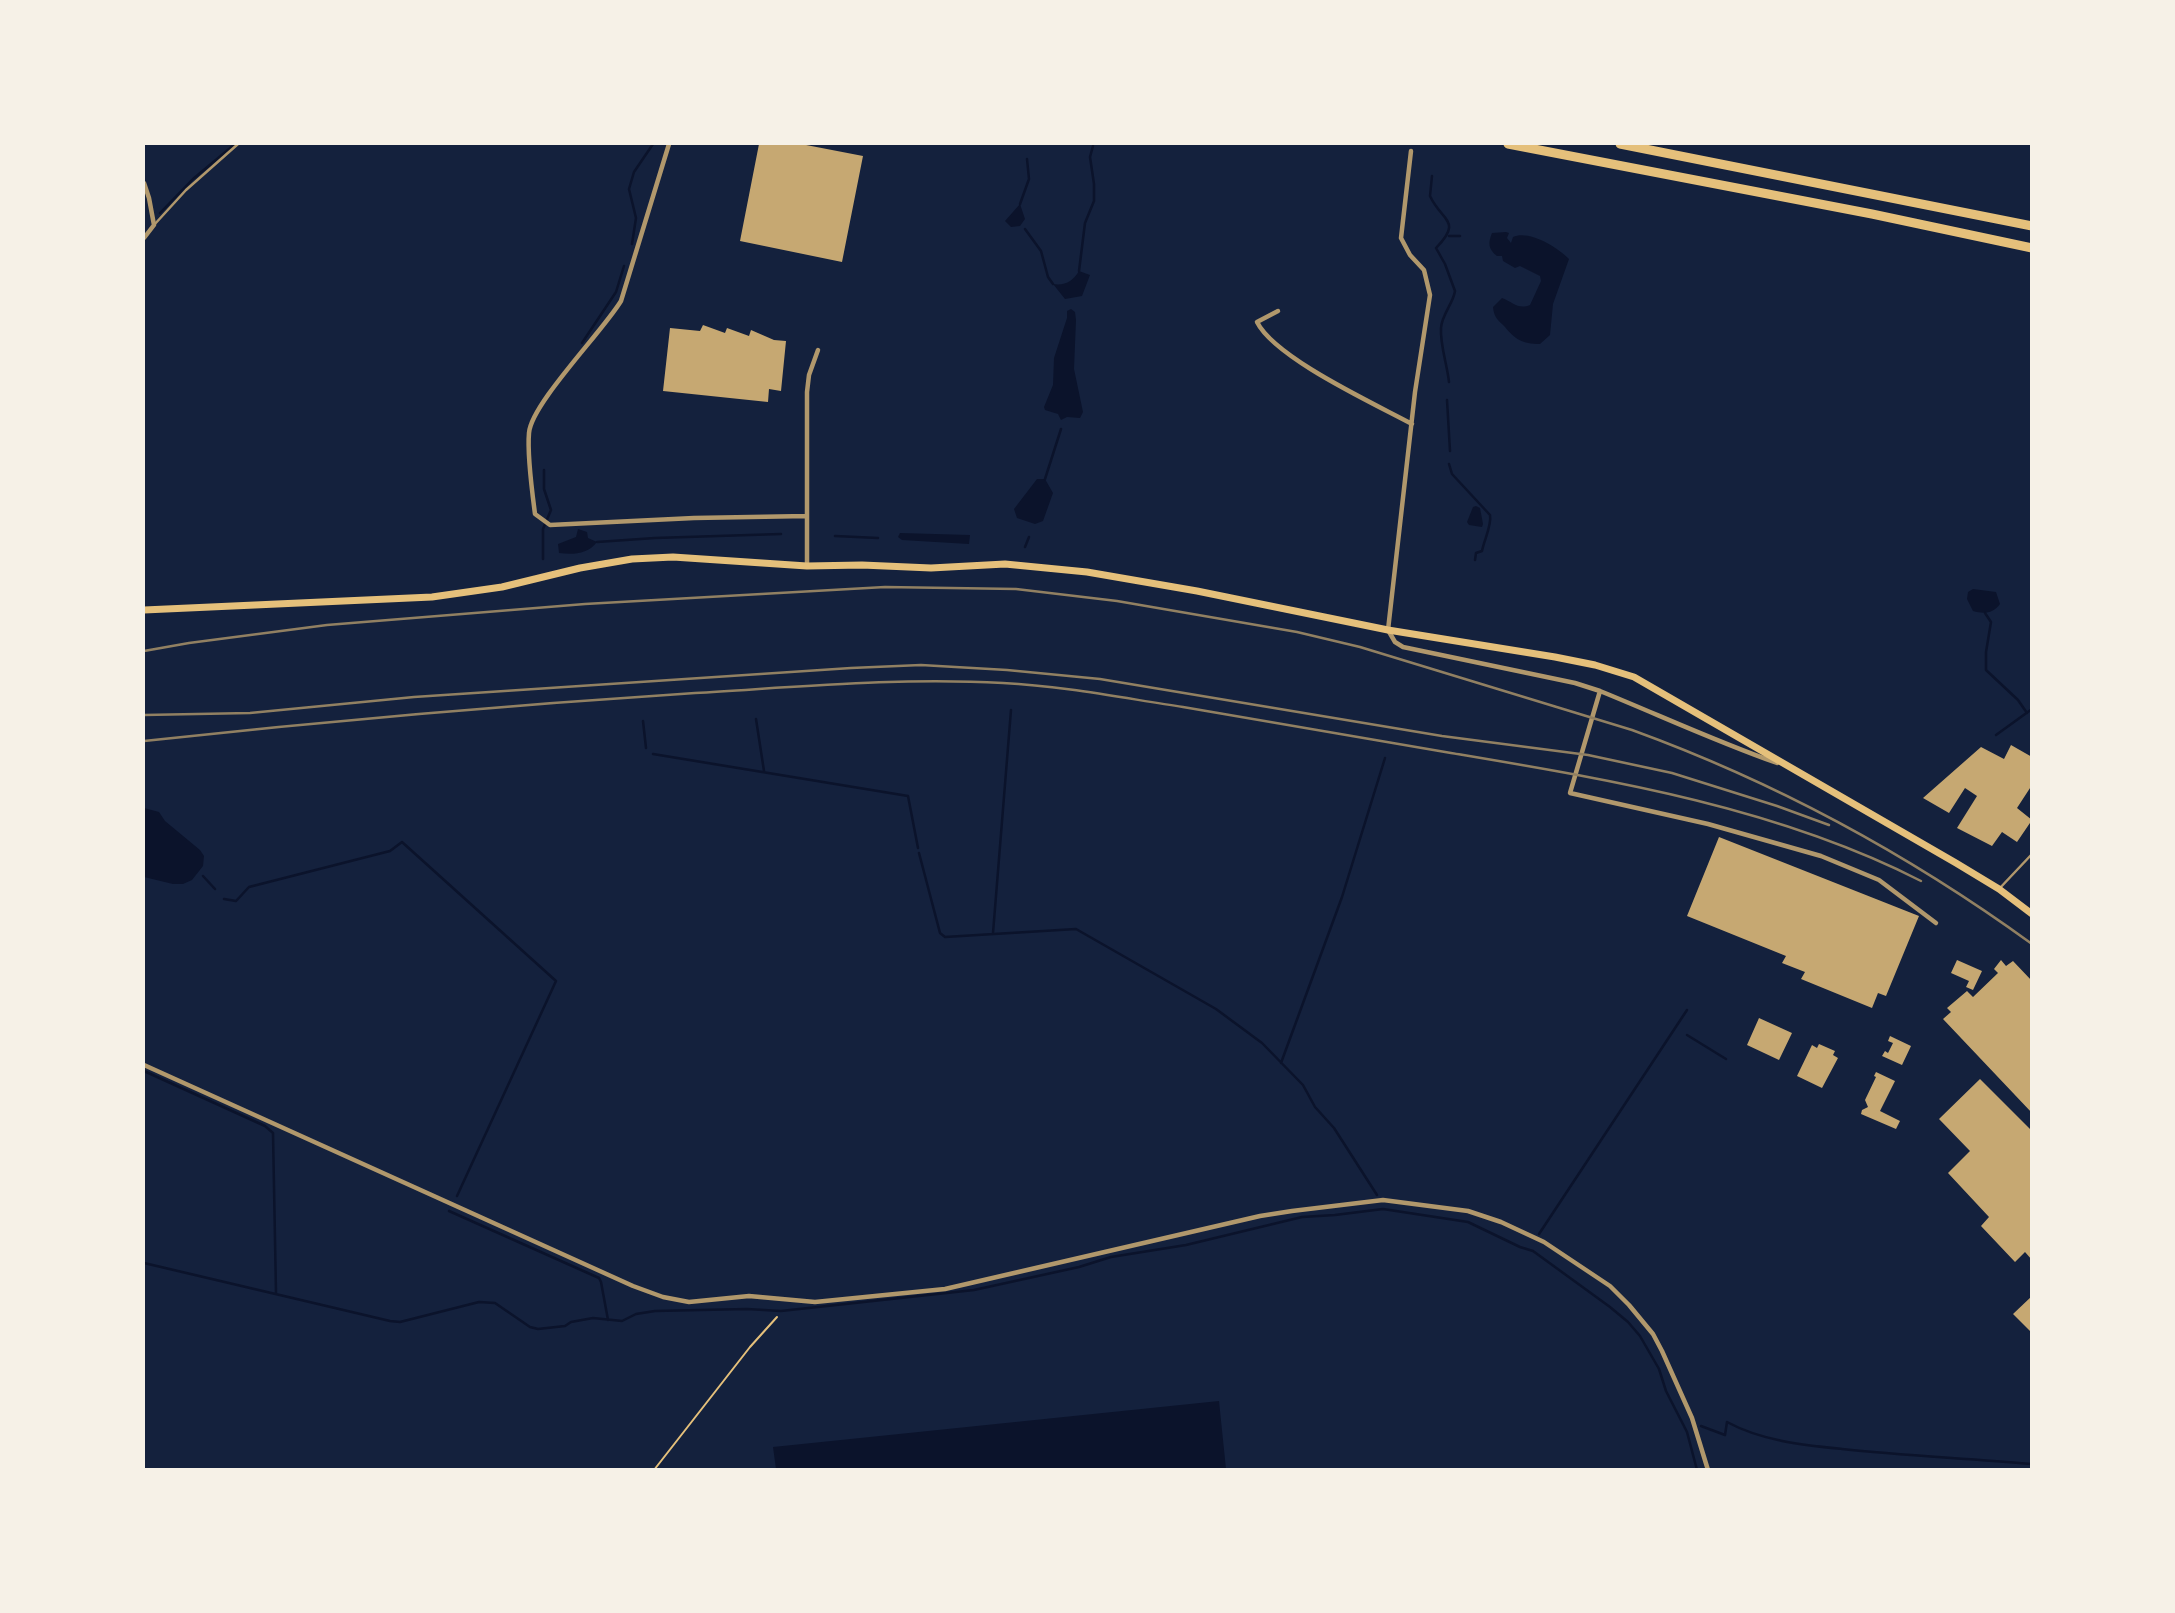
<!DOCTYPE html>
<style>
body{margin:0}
#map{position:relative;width:2175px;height:1613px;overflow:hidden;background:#14213d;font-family:"Crimson Pro",serif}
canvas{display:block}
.frame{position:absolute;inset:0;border:145px solid #f6f1e7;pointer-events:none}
</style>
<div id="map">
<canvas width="2175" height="1613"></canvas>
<div class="frame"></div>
</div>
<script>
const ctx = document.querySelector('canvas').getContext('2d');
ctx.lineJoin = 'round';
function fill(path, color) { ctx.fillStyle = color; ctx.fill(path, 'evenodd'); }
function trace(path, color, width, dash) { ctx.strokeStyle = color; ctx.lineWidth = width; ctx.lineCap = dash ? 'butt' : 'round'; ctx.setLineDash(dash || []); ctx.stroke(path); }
const water = new Path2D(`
 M1020,204L1025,219L1020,226L1011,227L1005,221Z
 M1506,232L1509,233L1507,238L1511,243L1513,237C1529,230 1557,247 1569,259L1553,304L1550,335L1540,344C1522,344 1515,339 1505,327C1498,320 1494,318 1493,307L1502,298C1513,302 1518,310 1530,305L1541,281L1540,276L1520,266L1515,268L1503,261L1502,256H1497C1488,249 1488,243 1492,233Z
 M1079,271L1090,275L1082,296L1065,299L1053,284C1065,286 1073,281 1079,271Z
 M1071,309L1075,312L1076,320L1074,369L1083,412L1080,418L1067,417L1061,420L1058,414L1045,410L1044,407L1053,385L1054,358L1067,318V311Z
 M1037,479H1045L1053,493L1043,521L1035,524L1017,518L1014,509Z
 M1476,506L1480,508L1483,524L1482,527L1469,525L1467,522L1473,507Z
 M578,529L587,532L588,538L597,542C588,554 573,555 559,553L558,544L576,537Z
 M900,533L970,535L969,544L902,540L898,537Z
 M1973,589L1996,592L2000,604C1993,614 1983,614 1973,611L1967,599L1968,592Z
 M144,808L159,812L165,821L200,850L204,856L203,866L192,880L183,884H173L144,877Z
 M1219,1401L1226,1469H776L773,1447Z`);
const stream = new Path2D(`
 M1432,176L1430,196C1442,222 1463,220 1436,248L1445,264L1455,291C1453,304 1442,314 1441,328C1440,345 1447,364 1449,382
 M1020,204L1029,179L1027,159
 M160,213L193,179L235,144
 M1025,229L1041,251L1048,277L1053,284
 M1449,236H1460
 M632,244L636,218L629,189L634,172L653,144
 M1079,271L1085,223L1094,201V184L1090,157L1093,146
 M582,343L616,292L624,266
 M1447,400L1450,451
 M1449,464L1452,474L1490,515C1492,525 1484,540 1482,551L1476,553L1475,560
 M1045,479L1061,429
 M835,536L878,538
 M597,542L655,538L781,534
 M1025,547L1029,537
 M543,559V529L551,510L544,489V470
 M1985,613L1991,622L1986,652V670L2018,700L2027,713
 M756,719L764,771
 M643,721L646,748
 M1996,735L2032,709
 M653,754L908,796L918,848
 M919,853L940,933L945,937L1076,929L1216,1009L1262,1043L1303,1085L1315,1107L1334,1128L1377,1195
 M203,876L215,889
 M224,899L236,901L249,887L390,851L402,842L556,981L457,1196
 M993,933L1011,710
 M1687,1035L1726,1059
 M1281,1063L1342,897L1385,758
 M144,1071L265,1126L273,1133L276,1293
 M449,1211L599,1278L601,1282L608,1320
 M1539,1234L1687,1010
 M144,1263L390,1321L400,1322L479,1302L495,1303L530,1327L538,1329L565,1326L571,1322L593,1318L622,1321L636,1314L655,1311L747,1309L781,1311L974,1290L1079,1267L1111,1257L1186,1245L1302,1217L1335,1215L1383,1209L1468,1222L1520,1247L1533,1251L1610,1307L1628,1322L1640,1336L1659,1369L1666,1391L1687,1432L1697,1470
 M1701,1426L1725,1435L1727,1422C1762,1441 1803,1445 1842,1449C1905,1456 1968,1458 2032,1464`);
const building = new Path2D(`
 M759,144H801L863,156L842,262L740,241Z
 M703,325L725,333L727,328L749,336L751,330L774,340L786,341L781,391L769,389L768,402L663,391L670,328L700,331Z
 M2011,745L2032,757V785L2017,808L2032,820L2017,842L2002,832L1992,846L1957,828L1977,796L1965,788L1949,813L1923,798L1981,747L2004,759Z
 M1719,837L1919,916L1886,996L1878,993L1872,1008L1801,979L1805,972L1782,963L1786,956L1687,916Z
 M1957,960L1982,971L1973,990L1966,987L1969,981L1951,973Z
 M2001,960L2006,966L2013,961L2032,981V1113L1943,1019L1951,1012L1947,1008L1967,991L1973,997L1998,973L1994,969Z
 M1759,1018L1792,1033L1779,1060L1747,1045Z
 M1890,1036L1911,1046L1902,1065L1882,1056L1885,1051L1888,1053L1893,1043L1888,1041Z
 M1819,1044L1835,1051L1833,1055L1838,1058L1822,1088L1797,1076L1812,1045L1817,1048Z
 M1876,1072L1895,1081L1880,1111L1900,1121L1896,1129L1861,1114L1862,1110L1868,1107L1865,1100L1876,1077L1874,1076Z
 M1980,1079L2032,1131V1260L2025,1252L2015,1262L1981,1226L1989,1217L1948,1173L1970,1151L1939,1119Z
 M2032,1296V1333L2013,1314Z`);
const path = new Path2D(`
 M654,1470L750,1347L777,1317`);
const service = new Path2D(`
 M154,225L186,190L238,144
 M1999,889L2032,854`);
const minor = new Path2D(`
 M669,144L621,301C603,331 531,404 529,433C527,455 532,491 535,514L550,525L694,518L807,516
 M1411,151L1401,238L1410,255L1424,270L1430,295L1415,392L1388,630L1395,642L1403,647L1575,683L1600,691L1570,793L1708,824L1821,856L1879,880L1936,923
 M144,183L149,198L154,225L144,238
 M1278,311L1257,322C1275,358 1373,403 1412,424
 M807,566V392L809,375L818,350
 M1600,691C1659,715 1717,742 1777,763
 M144,1065L633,1286L663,1297L689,1302L749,1296L815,1302L945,1289L1260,1216L1292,1211L1383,1200L1468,1211L1501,1222L1544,1242L1610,1286L1629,1305L1653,1334L1662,1351L1692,1418L1708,1470`);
const primary = new Path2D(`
 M144,610L432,597L502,587L580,568L632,559L673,557L807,566L862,565L931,568L1005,564L1087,572L1197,591L1388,630L1555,657L1595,665L1634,677L1956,863L1999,889L2032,914`);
const motorway = new Path2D(`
 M1508,144L1872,214L2032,248
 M1620,144L2032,226`);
const rail = new Path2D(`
 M144,651L189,643L327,625L585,604L885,587L1016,589L1117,601L1297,632L1360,647L1632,730C1775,782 1908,854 2032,944
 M144,715L250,713L414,697L851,668L921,665L1007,670L1100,679L1442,736L1588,755L1672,773L1777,806L1829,825
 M144,741C327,721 511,705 695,693C797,687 900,677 1003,683C1063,686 1123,698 1183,707C1272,722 1361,737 1451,753C1611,780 1776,807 1921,881`);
fill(water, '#0b132b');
trace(stream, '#0b132b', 2.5);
fill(building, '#c6a872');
trace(path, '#e5c07b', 2);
trace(service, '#b1986c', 2.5);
trace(minor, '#b1986c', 4.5);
trace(primary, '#e5c07b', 7);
trace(motorway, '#e5c07b', 9);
trace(rail, '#918062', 2.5);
</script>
